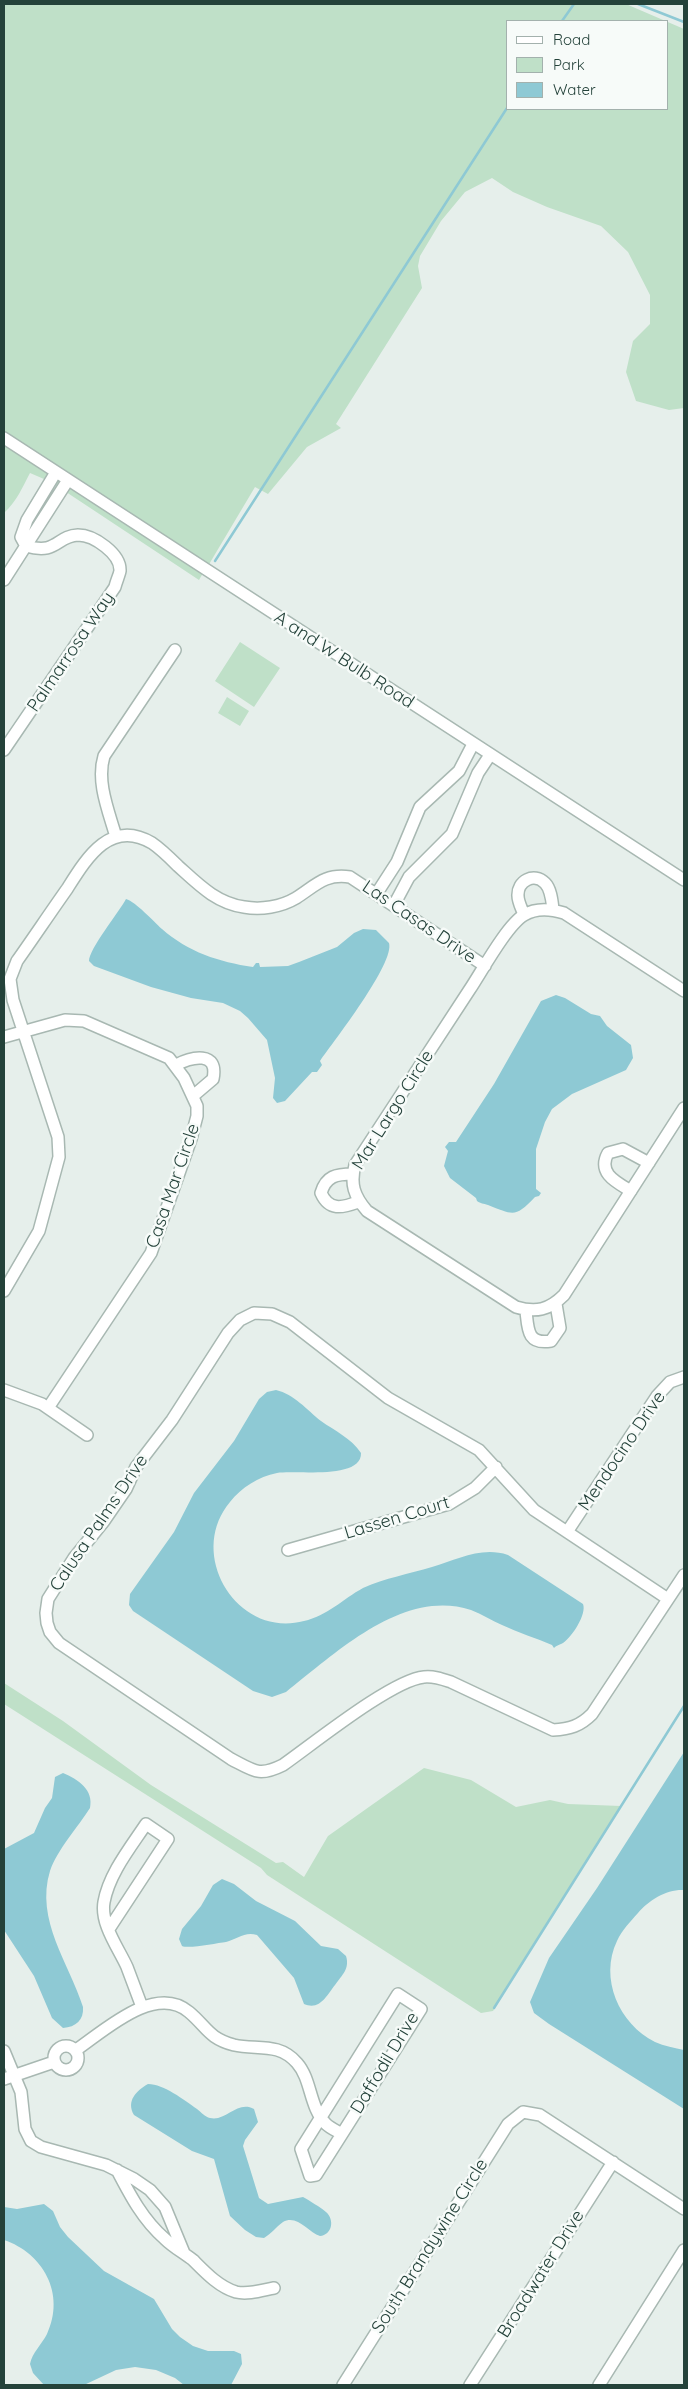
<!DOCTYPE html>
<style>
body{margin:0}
#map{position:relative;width:688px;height:2389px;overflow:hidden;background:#e6efeb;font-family:Quicksand,sans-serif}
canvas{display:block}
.frame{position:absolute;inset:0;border:5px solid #24423a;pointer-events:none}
.legend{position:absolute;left:506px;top:20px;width:162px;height:90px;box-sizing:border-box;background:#f7fbf9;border:1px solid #a3b1ad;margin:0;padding:6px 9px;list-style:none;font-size:15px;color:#24423a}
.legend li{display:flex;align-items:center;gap:10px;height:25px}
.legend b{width:25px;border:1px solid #a3b1ad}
</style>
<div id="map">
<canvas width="688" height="2389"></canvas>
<div class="frame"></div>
<ul class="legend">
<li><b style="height:6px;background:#fff"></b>Road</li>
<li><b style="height:14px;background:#bfe0c8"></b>Park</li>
<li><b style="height:14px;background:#8ec9d4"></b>Water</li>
</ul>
</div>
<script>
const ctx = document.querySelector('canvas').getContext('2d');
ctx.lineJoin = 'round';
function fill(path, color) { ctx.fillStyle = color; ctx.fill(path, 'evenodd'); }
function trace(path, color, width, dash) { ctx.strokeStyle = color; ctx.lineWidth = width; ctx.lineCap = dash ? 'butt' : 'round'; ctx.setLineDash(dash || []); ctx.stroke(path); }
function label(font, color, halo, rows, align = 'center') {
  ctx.font = font + ' Quicksand,sans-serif'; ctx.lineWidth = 5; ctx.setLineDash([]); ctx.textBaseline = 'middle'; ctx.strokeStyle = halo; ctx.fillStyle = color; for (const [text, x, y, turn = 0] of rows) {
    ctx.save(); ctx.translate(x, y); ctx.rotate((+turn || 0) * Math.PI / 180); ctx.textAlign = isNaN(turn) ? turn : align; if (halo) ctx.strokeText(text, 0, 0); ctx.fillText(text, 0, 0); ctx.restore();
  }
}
const green = new Path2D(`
 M4,4H626L684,29V408L669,410L636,401L626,372L633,341L650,324V295L628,252L601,226L547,207L513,192L492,178L465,192L441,221L420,256L418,266L422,288L336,424L341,428L307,447L268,494L255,487L208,566L4,433ZM507,21H667V109H507Z
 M4,443L203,573L199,580L51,482L30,473C22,488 17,501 4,513Z
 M240,642L280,668L254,707L215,681Z
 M227,697L249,711L240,726L218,713Z
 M4,1683L63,1721L151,1785L276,1863L283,1862L304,1877L328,1836L424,1768L471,1780L516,1807L550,1800L568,1804L621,1806L493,2011L481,2013L267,1875L261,1868L4,1704Z`);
const water = new Path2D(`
 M126,899C136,902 153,921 162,929C188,952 219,962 253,967L256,963H259L260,967L288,966L299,962L337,947L354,933L363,929L376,930L389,943C395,963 334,1041 320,1061L322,1065L317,1072H312L285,1101L277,1103L273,1098L275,1078L267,1040L248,1018L240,1011L223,1003L191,998L151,987L94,966L89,961C89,949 119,912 126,899Z
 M556,995L565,998L591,1014L600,1016L607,1026L631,1045L633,1058L626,1070L572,1094L552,1109L545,1122L536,1149V1189L541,1193L539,1196L535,1197C515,1218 514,1215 488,1205C483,1203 481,1204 477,1201L476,1198L450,1178L444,1166L448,1151L445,1147L449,1142H456L494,1084L541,1001Z
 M276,1390C294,1394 307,1410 321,1421C335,1431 351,1438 361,1453C362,1480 295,1470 277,1473C258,1477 242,1487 230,1502C186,1554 237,1639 304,1621C327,1616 343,1599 363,1588C385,1578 409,1574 432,1567C457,1560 481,1546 508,1555L583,1604C587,1614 572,1637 563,1643C559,1645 557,1645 554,1648L552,1645C536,1638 519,1633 502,1625C492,1621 482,1614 471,1610C403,1588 336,1653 286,1692L272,1697L253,1691L133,1611L129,1605L130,1594L174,1532L194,1493L234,1441L259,1399L267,1392Z
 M684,1752V1890C667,1889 649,1900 638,1913C630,1922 622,1930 617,1941C599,1978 619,2024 655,2042C664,2046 675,2048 684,2050V2109L549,2024L534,2013L530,2002L549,1958L597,1888Z
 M63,1773C78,1779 94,1790 90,1808C78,1827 57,1850 50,1871C35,1920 69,1963 83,2007C84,2020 76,2027 63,2028L52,2018L34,1976L4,1930V1849L34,1833L45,1808L52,1798L55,1777Z
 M222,1879L234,1884L256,1901L295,1921L321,1946L338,1949L346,1956C350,1969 342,1975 335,1985C327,1995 320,2011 304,2004L294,1978L257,1935C245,1931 237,1939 226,1942C217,1943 189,1949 182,1946L179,1939L182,1929L201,1906L213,1885Z
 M148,2084C164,2084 184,2100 197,2109C201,2112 205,2117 210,2118C226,2122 237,2100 254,2109L258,2122L245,2140L243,2146L259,2198L268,2204L303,2197C310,2201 320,2207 326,2212C335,2220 332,2235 320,2236C308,2232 297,2214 283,2222C276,2227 271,2234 264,2238L256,2237L245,2230L230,2216L214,2159L192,2151L134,2115C126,2101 136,2091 148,2084Z
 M44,2204L53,2211L60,2227L68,2237L104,2271L154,2299L172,2329L180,2337L193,2346L208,2351H234L241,2354L242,2364L231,2385H184L175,2378L156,2370L135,2367L116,2370L84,2385H44L33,2373L30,2364C32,2353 42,2344 47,2334C66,2294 43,2253 4,2240V2207L17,2209Z`);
const stream = new Path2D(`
 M638,4L684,22
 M562,21L574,4
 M215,561L507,108
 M494,2008L684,1706`);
const minor = new Path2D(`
 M4,438L684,880
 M26,546L21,537L27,520L56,472
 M4,580L68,480
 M4,750L115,587C116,582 119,576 120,571C121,554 94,535 78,535C56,536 58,555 26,546
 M116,837C109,812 96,782 104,756L175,650
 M377,893L397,862L420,807L459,771L473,744
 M394,905L409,877L452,834L478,773L490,755
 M524,915C522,909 518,902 518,896C517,881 534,872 545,883C551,889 552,901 553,909
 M684,991L564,913C551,909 537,907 524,915C507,925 482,971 470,989C432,1048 393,1106 355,1165C350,1184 354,1196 367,1211L516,1307C536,1313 549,1310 564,1295L684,1108
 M4,1037L65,1020L84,1021L169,1058L184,1078L197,1106V1116L191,1139L151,1253L48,1408
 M176,1065C191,1057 219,1050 213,1079L193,1096
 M353,1174C336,1174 326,1176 321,1193C329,1211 342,1208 358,1202
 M631,1191C616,1182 597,1173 608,1153L623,1149L649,1163
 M4,1291L39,1231L59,1157L58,1137L13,1000L10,979L17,961C34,937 50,913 67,889C86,859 110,818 152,843C161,849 170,858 178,866C198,884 216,903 244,907C261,910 281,907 296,898C315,886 325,873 350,877L485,966
 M526,1311C528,1329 527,1345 551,1341L560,1328L556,1304
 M4,1390L42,1404L87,1435
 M567,1532L657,1396L670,1382L684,1377
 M288,1550L449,1504L475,1488L496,1467
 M668,1599L534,1510L479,1450L388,1398L290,1322L272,1314L254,1313L240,1320L228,1333L172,1420L136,1467L126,1489L104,1521L74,1558L48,1599L46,1613L47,1623L50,1632L59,1643L231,1759C254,1771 259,1777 283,1765C313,1744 392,1680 424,1677C434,1676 442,1679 451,1682L553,1730C570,1729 580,1726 592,1714L684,1575
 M109,1929L168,1839L146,1824C130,1848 109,1874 104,1902C100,1924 119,1949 127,1967C132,1980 137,1994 142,2007
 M54 2058a12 12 0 1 1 24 0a12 12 0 1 1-24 0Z
 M76,2050C104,2031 155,1983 189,2012C207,2027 208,2038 234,2045C257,2050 279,2042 297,2063C312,2080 309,2107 326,2124C330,2128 337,2131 342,2134L421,2009L398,1994L301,2149L310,2176L316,2175L342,2134
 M4,2051L21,2092L25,2129L31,2141L41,2147L106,2165L134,2179L150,2190L165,2207L184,2253
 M4,2079L54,2062
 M117,2170C130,2195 143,2220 165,2239C173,2247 184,2253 193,2260C205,2272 219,2287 236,2292C248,2295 263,2290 274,2288
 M343,2385L508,2124L523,2112L540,2115L684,2209
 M470,2385L613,2162
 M599,2385L684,2250`);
const streetNames = [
 ["Palmarrosa Way",71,652,-56],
 ["A and W Bulb Road",344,660,33],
 ["Las Casas Drive",419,922,34],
 ["Mar Largo Circle",393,1110,-58],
 ["Casa Mar Circle",173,1186,-71],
 ["Mendocino Drive",622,1451,-56],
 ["Lassen Court",397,1518,-17],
 ["Calusa Palms Drive",99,1523,-56],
 ["Daffodil Drive",385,2063,-59],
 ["South Brandywine Circle",430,2246,-58],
 ["Broadwater Drive",541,2274,-58]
];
fill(green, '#bfe0c8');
fill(water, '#8ec9d4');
trace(stream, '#8ec9d4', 2.5);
trace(minor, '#a8b8b2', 14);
trace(minor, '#fff', 11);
label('18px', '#24423a', '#f7fbf9', streetNames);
</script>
